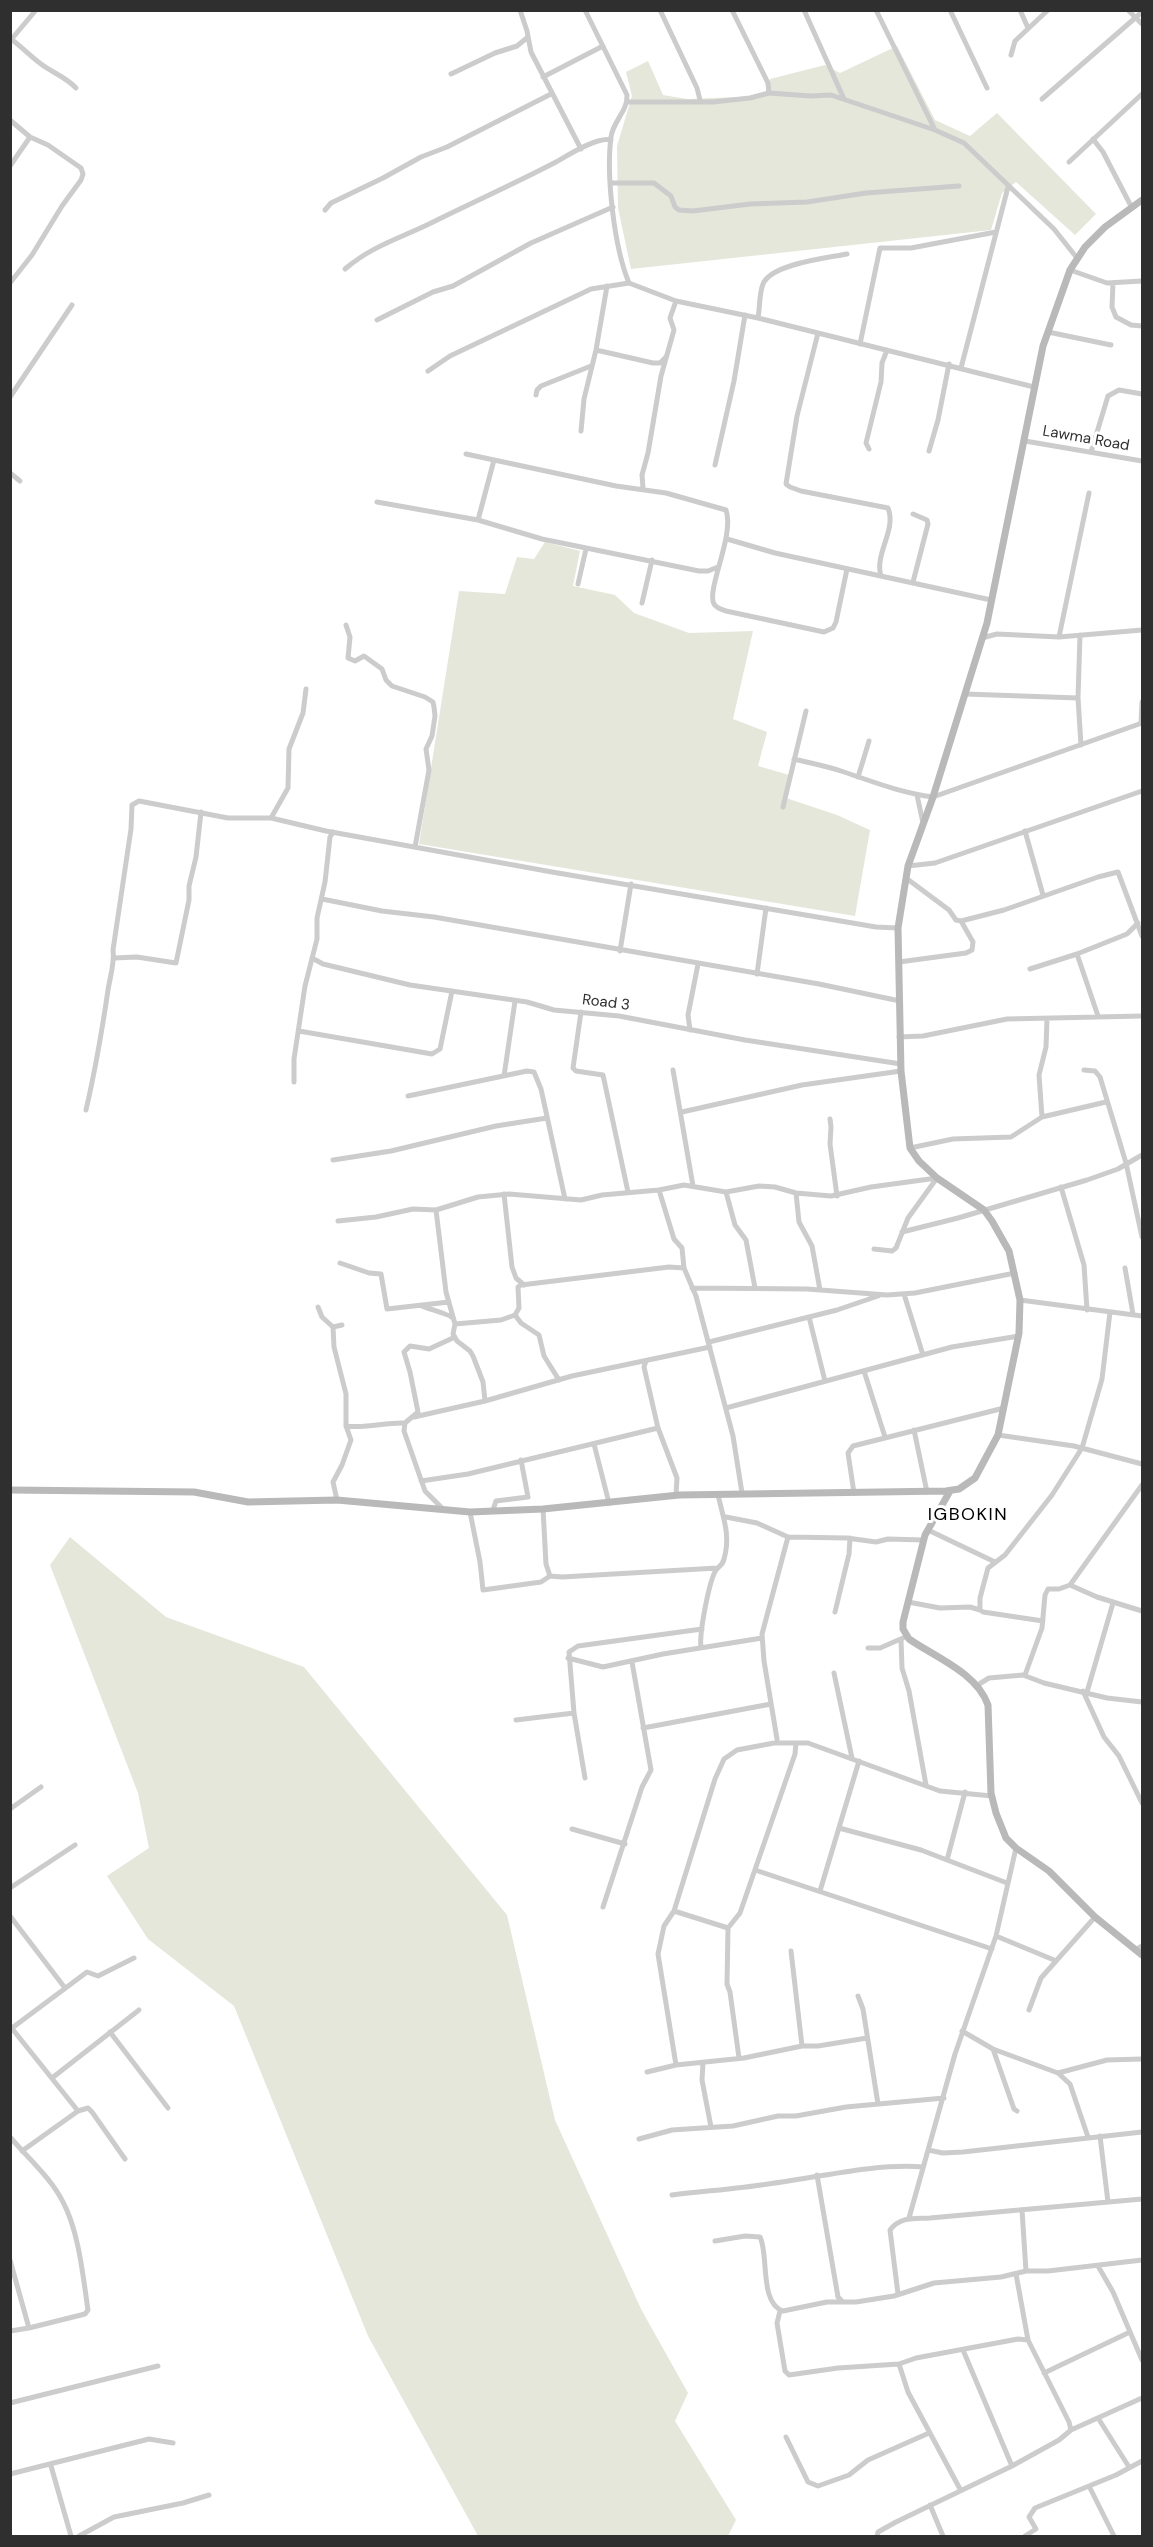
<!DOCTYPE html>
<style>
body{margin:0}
#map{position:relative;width:1153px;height:2547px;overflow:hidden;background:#fff;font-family:"DM Sans",sans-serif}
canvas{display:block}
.frame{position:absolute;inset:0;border:12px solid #2f2f2f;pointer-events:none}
</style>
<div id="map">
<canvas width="1153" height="2547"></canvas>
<div class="frame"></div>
</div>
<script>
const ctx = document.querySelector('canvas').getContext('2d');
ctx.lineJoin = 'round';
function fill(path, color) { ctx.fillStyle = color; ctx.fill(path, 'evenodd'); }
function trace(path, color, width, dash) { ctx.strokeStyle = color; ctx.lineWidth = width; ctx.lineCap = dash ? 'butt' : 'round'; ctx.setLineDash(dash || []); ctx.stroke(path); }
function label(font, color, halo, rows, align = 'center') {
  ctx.font = font + ' "DM Sans",sans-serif'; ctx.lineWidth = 6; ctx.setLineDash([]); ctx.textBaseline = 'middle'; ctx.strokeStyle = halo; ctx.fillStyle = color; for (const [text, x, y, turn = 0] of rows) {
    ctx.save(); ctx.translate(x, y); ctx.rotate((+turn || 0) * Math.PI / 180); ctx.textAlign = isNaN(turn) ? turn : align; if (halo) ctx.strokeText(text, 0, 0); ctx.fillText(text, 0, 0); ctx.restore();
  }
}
const green = new Path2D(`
 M897,46L935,120L970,136L997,113L1096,214L1075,235L1016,182L1002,193L991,230L631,269L618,208L617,146L632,96L626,72L648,61L663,95L687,99L764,96L770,79L825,65L840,73Z
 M545,542L580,551L573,586L615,595L634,613L689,633L753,631L733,719L767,732L758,766L789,775L786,798L837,815L870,830L855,916L419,844L459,591L505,594L517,557L534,559Z
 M70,1537L166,1617L304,1667L507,1915L555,2120L641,2309L688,2393L675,2421L736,2520L728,2536H478L368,2336L234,2006L148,1939L107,1876L149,1848L138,1793L50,1565Z`);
const street = new Path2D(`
 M520,10L527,31L531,52L581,149
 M585,10L627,95C628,111 613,121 611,137C606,175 614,247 629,283L676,301L758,318L1034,387
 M660,10L697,88L700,100
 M732,10L768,83L769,93
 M804,10L844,99
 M876,10L935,130
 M950,10L987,88
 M1020,10L1028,28
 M1128,10L1142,24
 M11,39C22,47 31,57 41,64C53,73 66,77 76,88
 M10,41L36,10
 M1011,55L1015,41L1048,10
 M451,74L495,53L517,46L528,37
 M543,77L603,46
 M1042,99L1142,12
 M628,102H713L750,98L769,93L811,96L831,95L935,130L964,143L1054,229L1077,258
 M10,120L30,137L48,145L81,168L83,174L81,180L62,206L32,255L10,283
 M1093,139L1103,152L1132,208
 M1069,162L1142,94
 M10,166L30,137
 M611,183H654L671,196L675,207L679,210L693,211L750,204L807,202L866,193L959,186
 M325,210L331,203L383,178L421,157L447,147L551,94
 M345,269C372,246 398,239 429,224C471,203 514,184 556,162C568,155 598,136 611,140
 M1070,270L1107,283L1142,281
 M1113,283L1112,307L1116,317L1131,325L1142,326
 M758,318C760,308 759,294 763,284C771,264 827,258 847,254
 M377,320L433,292L453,286L531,243L613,207
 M1048,332L1111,345
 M818,333L797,416L786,484L790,487L801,491L888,508C897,530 874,554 881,576
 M860,344L880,248H911L996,232
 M596,350L653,363H660L666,357
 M961,368L1008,187
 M428,371L450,356L591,289L629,283
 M536,395L537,390L541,386L591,366
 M10,397L72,305
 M581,431L584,399L596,350L607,286
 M1025,441L1142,461
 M869,449L866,443L881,382L882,363L887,350
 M929,451L938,420L949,364
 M1091,452L1108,396L1119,390L1142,394
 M466,454L616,486L666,493L726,510C735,535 706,590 714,604C717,609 722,609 726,611L824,632L833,628L836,622L847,569
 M715,465L734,381L745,315
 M10,473L20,481
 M643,488L642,475L648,453L661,376L674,330L670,318L676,301
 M377,502L478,520L542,539L699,571H708L718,567
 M478,520L494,460
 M727,539L775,553L991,600
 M913,582L928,524L927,520L913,514
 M578,584L586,549
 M642,603L652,560
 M346,625L350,637L348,658L355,661L364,656L382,669L386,680L392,686L425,697L433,702L434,707L435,716L432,736L426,749L429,770L415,847
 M1080,635L1078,698L1081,745
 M1059,637L1089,493
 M982,638L997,634L1059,637L1142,630
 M965,694L1078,698
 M1141,723L1142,702
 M794,759C810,763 826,766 841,771C871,781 901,793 933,797L1142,723
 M858,777L869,741
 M917,795L923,823
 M783,807L806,711
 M271,818L288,788L289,749L303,713L306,689
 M1025,831L1043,895
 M908,866L935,863L1142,791
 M322,899L382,911L434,917L819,984L900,1001
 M961,921L1004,910L1098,877L1118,872L1142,936
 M620,951L631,884
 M114,958L137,957L176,963L189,900V886L196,857L201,812
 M312,958L323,964L410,985L527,1002L554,1010L619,1016L745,1040L901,1064
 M899,962L966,953L972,950L973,942L961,921L956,920L949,910L906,878
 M1030,969L1077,954
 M757,974L766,908
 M581,1012L573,1068L576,1071L603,1075L628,1192
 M1098,1016L1077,954L1127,934L1138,923
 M690,1030L688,1015L698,964
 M299,1031L432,1054L440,1049L452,991
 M899,1037L923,1036L1007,1019L1142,1016
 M673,1070L693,1186
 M1084,1070L1095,1071L1100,1077L1126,1163L1142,1237
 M504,1076L515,1001
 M294,1082V1059L305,986L317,939V918L325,882L330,837L333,832
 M408,1096L527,1071L534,1072L541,1089L565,1199
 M86,1110C95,1071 102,1031 108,990C110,977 115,962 113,950L131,829L132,805L139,801L228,818H271L326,831L552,872L876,927L898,928
 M682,1112L802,1085L901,1071
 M1042,1117L1039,1075L1046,1047L1047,1019
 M830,1119L831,1127L830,1144L837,1196
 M910,1148L953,1139L1011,1137L1042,1117L1106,1102
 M333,1160L391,1151L496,1126L547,1118
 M1061,1187L1084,1265L1087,1310
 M659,1190L674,1239L682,1248L684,1268
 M726,1192L735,1225L746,1240L755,1288
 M796,1193L799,1222L812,1246L820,1290
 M504,1194L512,1267L516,1278L524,1285
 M436,1210L446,1292L455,1324L453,1334L457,1341L470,1351L473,1356L483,1382L485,1401L572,1376L710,1347
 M338,1221L376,1217L413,1209L436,1210L478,1197L509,1194L581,1200L602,1195L659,1190L684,1185L726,1192L759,1186L775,1187L796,1193L831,1196L871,1187L937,1178
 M902,1232L958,1218L1087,1180L1118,1169L1142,1155
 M874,1249L892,1251L896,1248L908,1218L937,1178
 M340,1263L369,1273L381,1274L387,1309L449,1302
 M1125,1268L1133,1314
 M692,1288L807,1289L887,1295L915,1293L1015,1273
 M904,1294L923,1355
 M1020,1300L1142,1316
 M422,1306C426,1308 450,1315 451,1317
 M318,1307L322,1317L333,1327L334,1347L346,1394V1426L351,1440L342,1465L333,1482L337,1500
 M515,1315L521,1323L539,1335L544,1356L559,1380
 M809,1317L825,1381
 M455,1324L501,1320L515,1315L519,1308L518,1287L521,1285L669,1267L684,1268L696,1296L733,1436L742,1493
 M333,1327L342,1325
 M709,1342L837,1310L878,1296
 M646,1361L644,1367L658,1428L677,1478L676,1495
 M864,1371L885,1437
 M726,1408L952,1347L1019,1336
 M414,1417L485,1401
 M346,1426C367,1429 385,1422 405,1423
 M914,1430L927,1492
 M998,1435L1074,1446L1142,1464
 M594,1444L609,1503
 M421,1481L468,1474L658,1428
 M854,1493L848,1453L853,1446L1004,1408
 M543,1509L546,1564L550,1576L562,1577L717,1568
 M444,1510L425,1491L404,1431L405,1423L418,1412L410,1372L404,1352L410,1346L429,1349L455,1337
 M493,1510L496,1501L528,1497L521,1460
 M470,1512L480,1562L483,1590L541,1582L550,1576
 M726,1517L757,1523L788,1537L847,1538L876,1542L888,1539L924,1540
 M928,1530L995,1562
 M1070,1585L1142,1485
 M908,1602L940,1608L970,1607L980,1610
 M835,1612L849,1554L850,1538
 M1043,1621L983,1612L980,1610V1598L988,1568L1005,1555L1052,1495L1082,1448L1102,1379L1110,1312
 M901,1639L902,1668L909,1691L926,1785
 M701,1647C699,1634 709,1581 716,1570C719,1566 723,1565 724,1559C731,1536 723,1517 718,1495
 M868,1648H880L903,1638
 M568,1658L603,1667L663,1654L762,1638
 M834,1673L852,1758
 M1025,1675L1042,1628L1045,1595L1048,1589H1059L1070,1585L1097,1597L1142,1611
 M976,1686L989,1678L1023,1675L1044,1683L1107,1698L1142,1702
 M1083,1691L1104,1737L1119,1756L1142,1803
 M1087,1692L1113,1603
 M516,1720L574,1713
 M643,1728L771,1704
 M777,1739L764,1661L762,1634L788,1537
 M585,1778L574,1713L569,1652L578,1646L702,1629
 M10,1809L41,1787
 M839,1828L921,1850L1007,1883
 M572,1829L625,1844
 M947,1860L965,1792
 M755,1870L992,1949
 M10,1888L75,1845
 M820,1891L859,1761
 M603,1907L642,1787L651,1770L632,1662
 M674,1911L728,1928
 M10,1916L65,1988
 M996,1936L1054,1960
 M1137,1949L1142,1946
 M791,1951L802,2046
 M858,1996L863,2009L878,2104
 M1029,2010L1041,1978L1095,1917
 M10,2026L78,2111L22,2151
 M12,2028L87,1972L98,1976L134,1958
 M962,2031L993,2049L1058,2073L1107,2060L1142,2059
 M110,2032L168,2108
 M993,2049L1014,2109L1017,2111
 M739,2058L730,1992L727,1984L728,1928L740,1913L795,1754L796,1743
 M703,2063L702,2080L711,2127
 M676,2065L658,1954L664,1926L674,1911L715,1779L724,1759L737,1750L774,1743H808L940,1791L992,1796
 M647,2072L676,2065L744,2058L802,2046H818L867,2038
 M1058,2073L1070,2084L1088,2137
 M52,2078L139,2010
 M78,2111L88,2108L92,2112L125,2159
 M1100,2136L1108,2202
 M10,2137C28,2158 51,2178 63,2202C79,2232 83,2277 88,2310L85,2314L29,2328
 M639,2139L672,2130L733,2126L778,2116H796L846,2107L944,2098
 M928,2150L943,2153L963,2152L1142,2132
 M817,2175L838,2297L842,2301
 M672,2195C704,2191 736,2189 768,2184C815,2178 876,2163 923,2167
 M1022,2210L1026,2271
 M909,2218L955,2054L996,1936L1016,1848
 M715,2241L745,2236L760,2237C769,2254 759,2303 783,2311L827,2302H856L894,2296L934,2283L1001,2277L1026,2271H1048L1142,2260
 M10,2260L29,2328L10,2331
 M1098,2266L1113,2292L1142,2360
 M1016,2274L1028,2340
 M898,2294L890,2230C901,2216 915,2219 930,2218L1142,2199
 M780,2311L777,2323L785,2371L789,2375L838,2368L899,2364L916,2358L1018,2339L1028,2340L1069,2422L1071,2430L1059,2440L1012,2466L896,2522L878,2532L877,2536
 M963,2350L1012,2466
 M899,2364L908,2392L960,2489
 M1044,2373L1130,2332
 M10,2403L158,2366
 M1098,2418L1129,2467
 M1071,2430L1142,2398
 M786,2437L808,2482L818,2486L849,2475L868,2460L929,2433
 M51,2466L71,2536
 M10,2474L149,2439L173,2443
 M1089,2486L1114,2536
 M930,2505L943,2536
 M79,2536L114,2517L183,2503L209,2495
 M1025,2536L1036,2529L1029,2517L1035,2508L1116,2475L1142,2461`);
const secondary = new Path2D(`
 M10,1490L194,1492L248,1502L337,1500L470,1512L543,1509L679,1495L946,1491L959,1489L975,1478L998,1435L1019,1333L1020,1300L1009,1251L992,1221L984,1210L937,1178L919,1161L910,1148L901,1071L898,928L908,866L933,797L987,623L1043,346L1070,270L1085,247L1105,227L1142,200
 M950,1491L925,1535L903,1622V1629L909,1639C935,1657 977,1673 988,1705L991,1793L996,1813L1006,1838L1016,1848L1049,1871L1095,1917L1142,1955`);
const streetNames = [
 ["Lawma Road",1086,439,10],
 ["Road 3",606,1003,7]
];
const quarterNames = [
 ["IGBOKIN",968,1515]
];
fill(green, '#e5e7db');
trace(street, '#ccc', 5);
trace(secondary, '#b9b9b9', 7);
label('15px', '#2f2f2f', '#fff', streetNames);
ctx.letterSpacing = '1.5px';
label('18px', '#000', '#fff', quarterNames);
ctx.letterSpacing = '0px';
</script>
